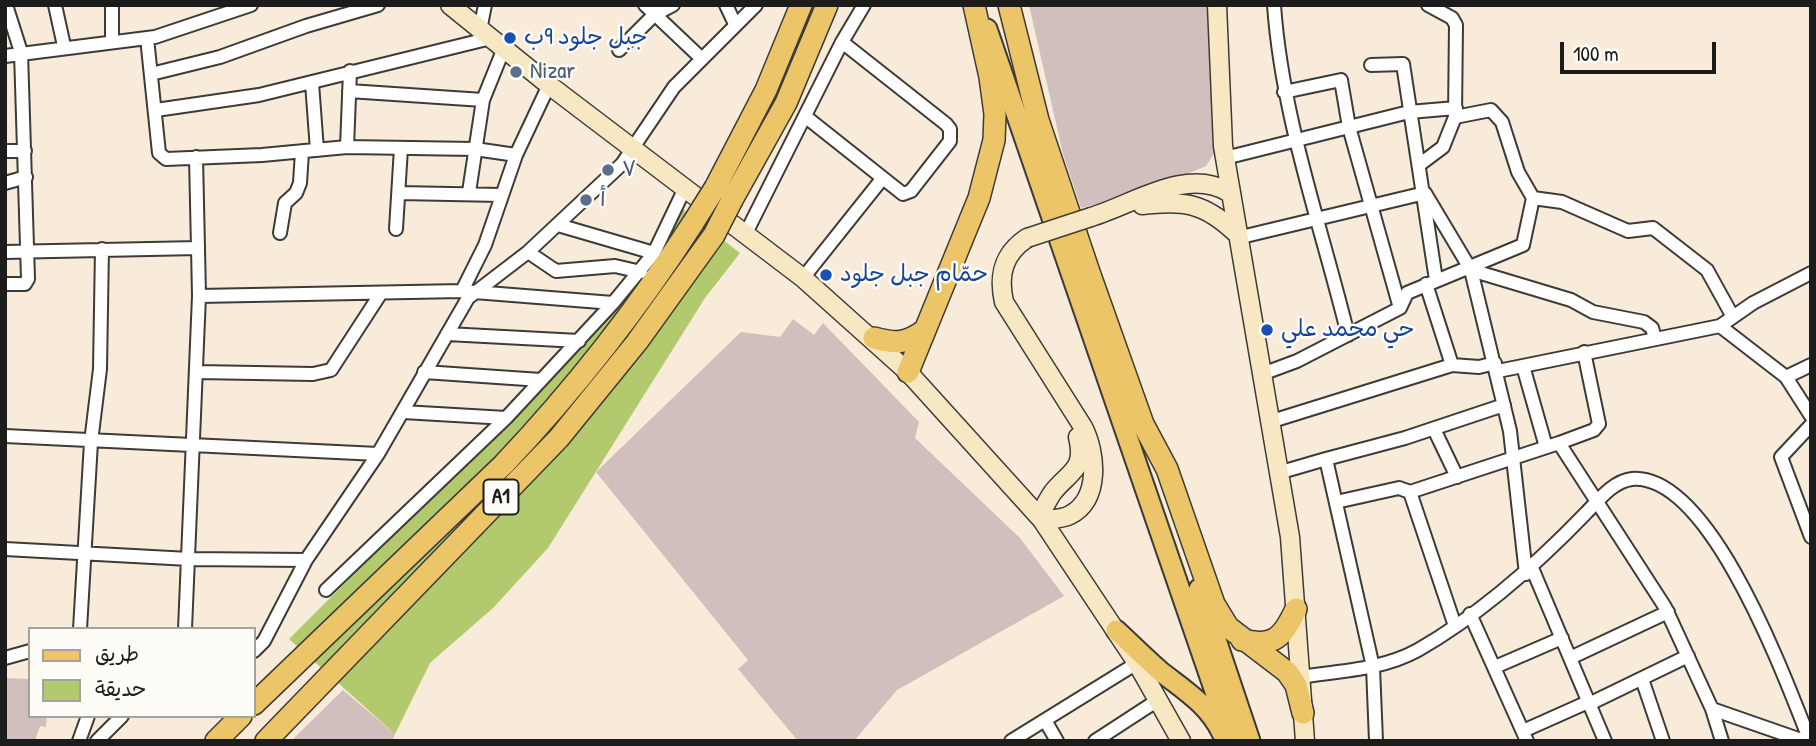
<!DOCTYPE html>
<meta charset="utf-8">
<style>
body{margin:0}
#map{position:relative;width:1816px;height:746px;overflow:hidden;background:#f8ebd9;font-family:"Patrick Hand","Playpen Sans Arabic",sans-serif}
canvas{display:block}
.frame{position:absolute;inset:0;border:7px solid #1c1c1c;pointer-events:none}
.legend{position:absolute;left:28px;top:627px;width:228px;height:91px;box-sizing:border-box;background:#fdfcf7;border:2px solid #a3a29f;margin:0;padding:9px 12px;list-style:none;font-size:21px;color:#1c1c1c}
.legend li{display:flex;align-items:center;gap:14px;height:35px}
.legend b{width:35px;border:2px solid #a3a29f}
.scale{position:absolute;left:1560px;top:42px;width:156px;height:32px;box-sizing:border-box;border:4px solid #1c1c1c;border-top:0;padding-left:9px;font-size:21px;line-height:24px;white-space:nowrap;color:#1c1c1c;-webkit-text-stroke:5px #fdfcf7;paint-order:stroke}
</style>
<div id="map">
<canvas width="1816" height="746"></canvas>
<div class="frame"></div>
<ul class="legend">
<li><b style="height:9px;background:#ecc569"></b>طريق</li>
<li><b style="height:19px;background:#b2c96e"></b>حديقة</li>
</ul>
<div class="scale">100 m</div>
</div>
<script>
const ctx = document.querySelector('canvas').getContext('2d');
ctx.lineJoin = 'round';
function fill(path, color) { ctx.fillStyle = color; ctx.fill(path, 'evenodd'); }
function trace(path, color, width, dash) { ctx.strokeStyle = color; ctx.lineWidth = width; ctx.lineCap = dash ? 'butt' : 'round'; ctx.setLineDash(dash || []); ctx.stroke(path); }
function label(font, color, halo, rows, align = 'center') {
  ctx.font = font + ' "Patrick Hand","Playpen Sans Arabic",sans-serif'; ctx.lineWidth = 5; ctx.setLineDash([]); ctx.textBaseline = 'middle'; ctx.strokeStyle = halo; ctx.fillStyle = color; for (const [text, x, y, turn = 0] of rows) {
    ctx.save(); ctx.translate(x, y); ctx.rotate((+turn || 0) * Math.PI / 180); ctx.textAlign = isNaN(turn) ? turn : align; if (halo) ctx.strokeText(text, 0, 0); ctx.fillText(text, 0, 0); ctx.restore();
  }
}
const industrial = new Path2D(`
 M1029,5H1211L1217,149L1206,166L1134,196L1081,208L1063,154Z
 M793,319L814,335L823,323L919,422L915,438L1020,538L1064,596L897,690L854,741H798L738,669L748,660L596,472L741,332L780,337Z
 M5,678L30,679V716H47L46,727L40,726L35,741H5Z
 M343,690L395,734L392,741H291Z`);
const green = new Path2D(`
 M676,204L740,253L705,298L548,548L493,608L430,663L395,734L289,639L581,348L613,311Z`);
const street = new Path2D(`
 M55,5L64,46
 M645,5L701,58
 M726,5L735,24
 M1274,5C1282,118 1321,225 1348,335
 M480,30L485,5
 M147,38L159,153L166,159L262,155L347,147L475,149L516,155
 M112,40V5
 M619,50L654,15L673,5
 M5,56L155,37L251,5
 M1371,65L1403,64L1436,280
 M151,74L220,57L306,26L378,5
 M312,83L317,150
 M349,91L483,100
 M1284,92L1341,80L1349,127L1400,308
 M156,110L259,95L491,38
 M806,117L903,194L911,191L950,141V129L946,124L842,42
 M347,147L350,71
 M5,151H25
 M1225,158L1409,112L1456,108
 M1419,165L1443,147L1455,117L1456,25L1452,18L1428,5
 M5,183L26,177
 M469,192L483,100L504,48
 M399,193L501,195
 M1533,198L1562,202L1628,231L1653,228L1707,270L1733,317
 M558,225L654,253
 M396,229L401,148
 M280,233L285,203L296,193L300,183L302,152
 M746,233L842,42L864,5
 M1237,238L1425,193L1471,270L1510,431L1526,574
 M198,248L199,296
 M5,252L198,248L196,157
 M528,252L556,271L615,266L641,272
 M1471,270L1571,300L1593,312L1644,322L1652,328L1655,338
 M803,278L882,179
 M5,284H25L28,279L21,52L6,5
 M1426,284L1452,365
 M462,291L485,245L516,155L549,85
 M1720,326L1786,377L1811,416
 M447,334L579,341
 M1523,366L1546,447
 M1498,371L1720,326L1753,303L1811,273
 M197,372L313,374L331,370L381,293
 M424,372L541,380
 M1262,374L1297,361L1400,308L1407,293L1523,245L1533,198L1518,172L1502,122L1491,110L1455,117
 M1786,377L1811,365
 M403,412L506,418
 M1269,422L1452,365L1479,367L1495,363
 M1811,425L1781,457L1811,537
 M1434,429L1457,477
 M5,436L378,454L468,298L528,252L622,164L674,87L756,5
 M1559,443L1594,430L1599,424L1584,352
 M1278,473L1326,459
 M1410,492L1559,443L1665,607L1712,709L1722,741
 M1336,502L1399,488L1410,492L1455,626
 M5,549L189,559L306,560L378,454
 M1532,568L1605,741
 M326,590L506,418L613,303
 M1470,614L1527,741
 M80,629L91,442L100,369L102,249
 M185,629L199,296L462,291L613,303L654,253L685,188
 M254,651L264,641L306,560
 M5,658L30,651
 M1570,658L1668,612
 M1495,667L1562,638
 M1299,677C1339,671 1382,670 1418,650C1481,614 1535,566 1586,513C1598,501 1613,481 1632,479C1711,473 1786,681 1810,741
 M1642,679L1663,741
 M1589,704L1688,656
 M1712,709L1804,741
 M1046,722L1057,741
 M1523,731L1588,702
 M79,741L88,716
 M97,741L122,716
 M1011,741L1137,663
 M1095,741L1158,700
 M1376,741L1373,667L1326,459L1405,438L1504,405`);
const secondary = new Path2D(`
 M450,5L549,85L803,278L908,372L1042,520L1137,663L1181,741
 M1217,5L1223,146L1290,537L1305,741
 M1142,205C1184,200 1204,203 1235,232
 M1091,217C1134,204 1186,167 1228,192
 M1027,238C1003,254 998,275 1004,302L1083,427C1096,452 1101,499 1070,515C1063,519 1051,519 1042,520
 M1039,516C1044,508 1048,499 1053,492C1070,471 1086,470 1078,437`);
const primary = new Path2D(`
 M987,29L1232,741
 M1199,589L1250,741
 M1116,630C1130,643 1145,658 1160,671C1184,690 1208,704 1222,733`);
const highway = new Path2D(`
 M1009,5L1038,120L1089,272L1143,424L1167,469L1214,604L1228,627L1287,672L1296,685L1303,713
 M715,188L766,90L801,5
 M732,200L786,103L827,5
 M874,338C896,344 906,344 925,330
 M908,372L979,198L994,140L995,114L990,77L974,5
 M1242,640C1274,648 1283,637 1296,609
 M254,704L503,465C574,390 637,310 693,223
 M216,741L241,716
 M266,741L559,438L637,342L714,235`);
const secondaryBridge = new Path2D(`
 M1027,238L1091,217`);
const highwayBridge = new Path2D(`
 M693,223L715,188
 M714,235L732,200`);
const markers = [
 [510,38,7,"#1a4fb4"],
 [516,72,7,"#5c6f8a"],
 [608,170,7,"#5c6f8a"],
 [586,200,7,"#5c6f8a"],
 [826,275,7,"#1a4fb4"],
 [1267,330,7,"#1a4fb4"]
];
const shields = [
 [501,497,35]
];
const shieldNames = [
 ["A1",501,497]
];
const transitNames = [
 ["جبل جلود 9ب",524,38],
 ["حمّام جبل جلود",840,275],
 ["حي محمد علي",1281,330]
];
const serviceNames = [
 ["Nizar",530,72],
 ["V",622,170],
 ["أ",600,200]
];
fill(industrial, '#d1bfbd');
fill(green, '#b2c96e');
trace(street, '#3d3b38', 16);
trace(secondary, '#3d3b38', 21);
trace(primary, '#3d3b38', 23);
trace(highway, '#3d3b38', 24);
trace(street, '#fff', 12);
trace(secondary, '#f7e8c3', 18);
trace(primary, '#ecc569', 19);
trace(highway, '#ecc569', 21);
trace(secondaryBridge, '#3d3b38', 21, []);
trace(highwayBridge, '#3d3b38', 24, []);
trace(secondaryBridge, '#f7e8c3', 18);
trace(highwayBridge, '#ecc569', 21);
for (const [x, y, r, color] of markers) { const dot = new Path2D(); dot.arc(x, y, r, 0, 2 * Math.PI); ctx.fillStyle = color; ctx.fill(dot); trace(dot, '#fdfcf7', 2.5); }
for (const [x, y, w] of shields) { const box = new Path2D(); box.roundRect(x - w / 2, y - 17.5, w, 35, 5); ctx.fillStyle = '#fdfcf7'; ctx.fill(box); trace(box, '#1c1c1c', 2); }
label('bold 21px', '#1c1c1c', null, shieldNames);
label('23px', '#164399', '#fdfcf7', transitNames, 'left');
label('23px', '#4e5e75', '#fdfcf7', serviceNames, 'left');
</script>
